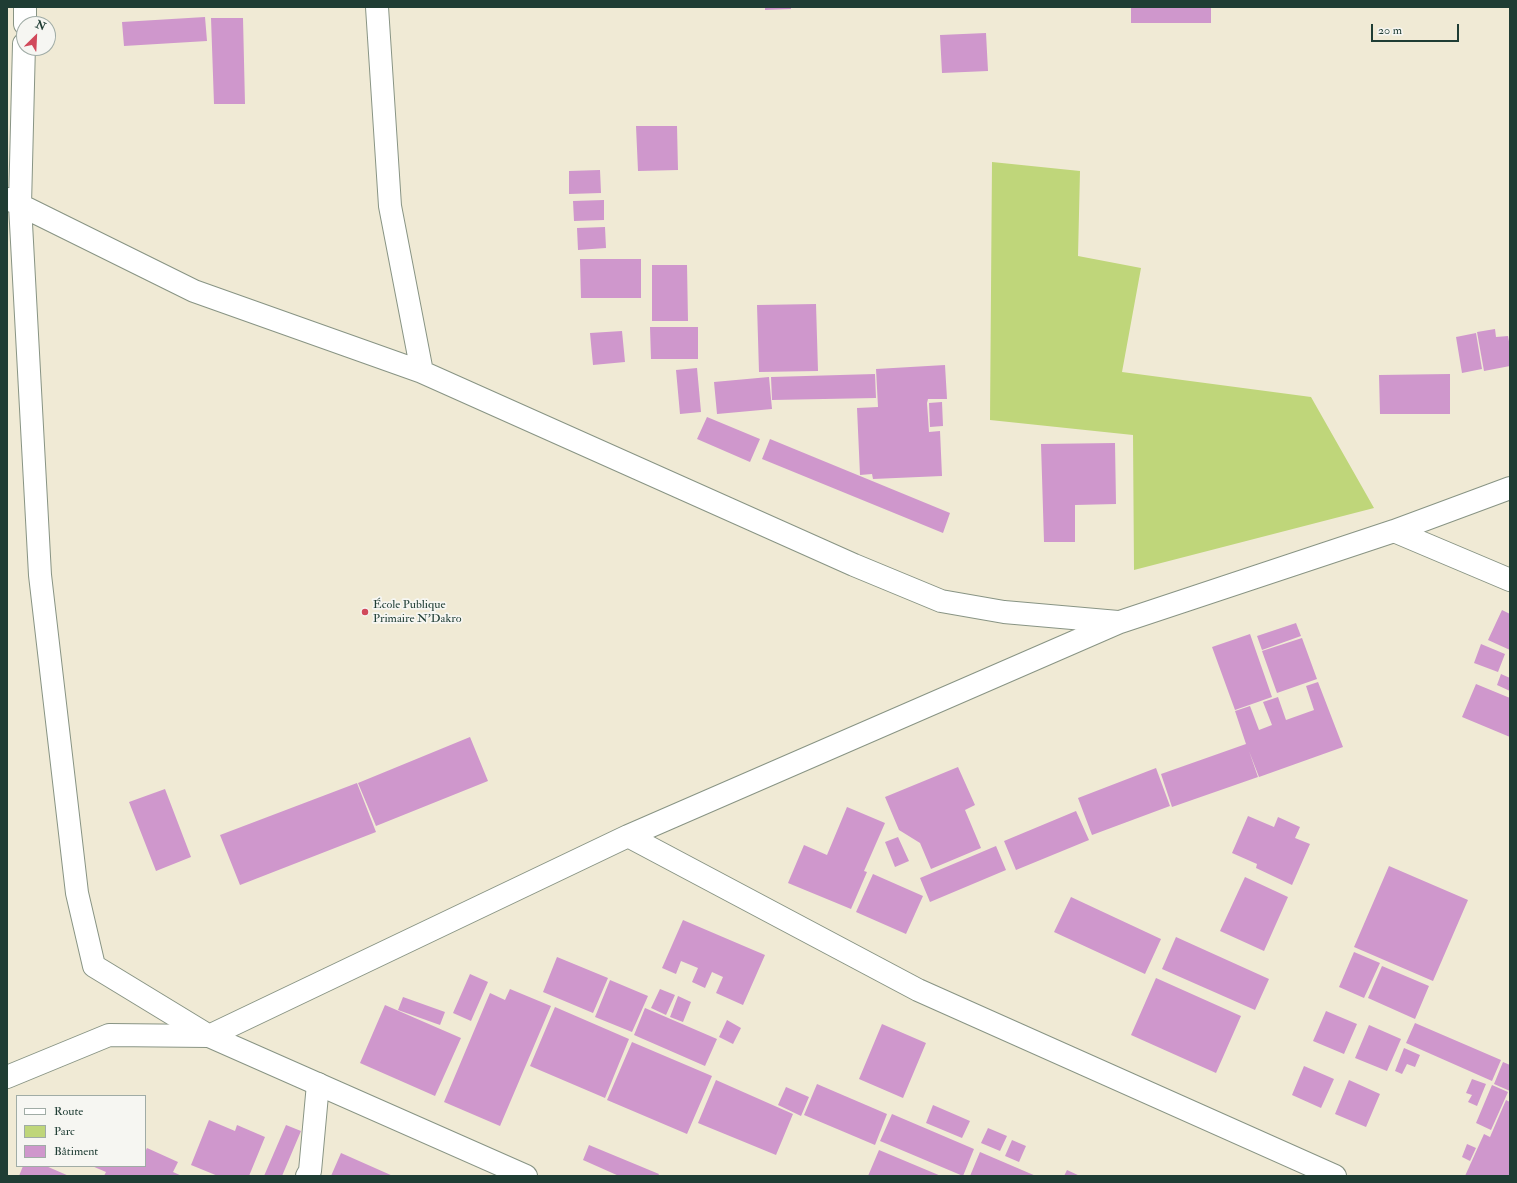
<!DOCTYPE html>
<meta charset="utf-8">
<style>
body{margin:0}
#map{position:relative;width:1517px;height:1183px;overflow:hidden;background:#f0ead5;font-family:"IM FELL Double Pica",serif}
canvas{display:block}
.frame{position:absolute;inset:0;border:8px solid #1f3d34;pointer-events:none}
.legend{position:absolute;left:16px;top:1095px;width:130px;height:72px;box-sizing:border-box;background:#f6f6f2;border:1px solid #a0aca6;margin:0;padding:5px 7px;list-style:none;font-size:12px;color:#1f3d34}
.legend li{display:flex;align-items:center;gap:8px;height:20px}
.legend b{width:20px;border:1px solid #a0aca6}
.north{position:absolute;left:16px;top:16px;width:40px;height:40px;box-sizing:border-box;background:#f6f6f2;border:1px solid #a0aca6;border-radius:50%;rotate:24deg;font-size:11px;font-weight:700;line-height:16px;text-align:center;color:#1f3d34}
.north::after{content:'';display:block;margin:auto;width:14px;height:18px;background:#d1495b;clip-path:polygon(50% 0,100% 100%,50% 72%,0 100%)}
.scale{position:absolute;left:1371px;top:24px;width:88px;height:18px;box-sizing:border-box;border:2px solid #1f3d34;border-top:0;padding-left:5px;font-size:12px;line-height:14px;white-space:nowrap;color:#1f3d34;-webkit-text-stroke:3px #f6f6f2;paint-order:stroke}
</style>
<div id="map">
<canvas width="1517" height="1183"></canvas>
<div class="frame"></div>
<ul class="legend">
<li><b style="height:5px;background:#fff"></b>Route</li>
<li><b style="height:11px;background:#bfd67a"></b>Parc</li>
<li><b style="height:11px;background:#cf97cc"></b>Bâtiment</li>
</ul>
<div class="north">N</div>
<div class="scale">20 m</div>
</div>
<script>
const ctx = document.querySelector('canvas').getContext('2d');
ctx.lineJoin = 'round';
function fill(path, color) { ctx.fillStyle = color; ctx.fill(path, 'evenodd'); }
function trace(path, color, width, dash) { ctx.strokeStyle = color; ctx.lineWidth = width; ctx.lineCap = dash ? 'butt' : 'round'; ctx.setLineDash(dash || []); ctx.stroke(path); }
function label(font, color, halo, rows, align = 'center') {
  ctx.font = font + ' "IM FELL Double Pica",serif'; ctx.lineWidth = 3.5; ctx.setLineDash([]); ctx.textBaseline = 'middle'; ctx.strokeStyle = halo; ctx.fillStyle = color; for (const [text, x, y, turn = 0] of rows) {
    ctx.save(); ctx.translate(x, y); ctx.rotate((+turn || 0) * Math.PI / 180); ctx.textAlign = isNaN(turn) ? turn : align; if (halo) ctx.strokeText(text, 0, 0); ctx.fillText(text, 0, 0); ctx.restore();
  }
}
const green = new Path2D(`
 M992,162L1080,171L1078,256L1141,268L1122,372L1311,397L1374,508L1134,570L1133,435L990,420Z`);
const building = new Path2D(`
 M765,7H791V9L765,10Z
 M1131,7H1211V23H1131Z
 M205,17L207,41L124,46L122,22Z
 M211,18H243L245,104H214Z
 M986,33L988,71L942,73L940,35Z
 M636,126H677L678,170L638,171Z
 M600,170L601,193L569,194V171Z
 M604,200V220L574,221L573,201Z
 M605,227L606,248L578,250L577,228Z
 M580,259H641V298H581Z
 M652,265H687L688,321H652Z
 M816,304L818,371L759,372L757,305Z
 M650,327H698V359H651Z
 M1495,329L1496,337L1508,336L1510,347V366L1484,371L1477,332Z
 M622,331L625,362L593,365L590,333Z
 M1476,333L1482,369L1462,373L1456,337Z
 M945,365L947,399H928L927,403L929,432L940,431L942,476L873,479L872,474L860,475L857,408L878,407L876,369Z
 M697,368L701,412L680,414L676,370Z
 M875,374L876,398L772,400L771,377Z
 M1450,374V414H1380L1379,375Z
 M769,377L772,409L717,414L714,382Z
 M942,402L943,426L930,427L929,403Z
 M707,417L760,439L750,462L697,439Z
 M770,439L950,513L943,533L762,459Z
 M1115,443L1116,504L1075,505V542H1044L1041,444Z
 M1502,610L1510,614V650L1488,640Z
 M1296,623L1301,636L1262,650L1257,636Z
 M1250,634L1272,697L1235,710L1212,647Z
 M1302,638L1317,679L1277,693L1262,651Z
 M1481,644L1505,654L1498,672L1474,663Z
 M1501,674L1510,678V691L1497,685Z
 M1318,682L1343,747L1259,777L1249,751L1258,777L1172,807L1161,774L1246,744L1235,711L1250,706L1259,730L1272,725L1263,702L1278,697L1286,720L1314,710L1306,686Z
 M1476,684L1510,698V737L1462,717Z
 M470,737L488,781L376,826L358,783Z
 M958,767L975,805L965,810L981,848L931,869L920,843L899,830L885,797Z
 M1156,768L1170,806L1092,835L1078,798Z
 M357,783L376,832L240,885L220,835Z
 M165,789L191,857L156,871L129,802Z
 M847,807L885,823L864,871L867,872L851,909L788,883L804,845L827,855Z
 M1076,811L1089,840L1016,870L1004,841Z
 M1248,816L1274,827L1278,817L1300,827L1295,838L1310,844L1292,885L1256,868L1257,864L1232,853Z
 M898,837L909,861L895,867L885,842Z
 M996,846L1006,870L930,902L920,878Z
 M1389,866L1468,900L1433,981L1354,947Z
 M873,874L923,896L906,934L856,912Z
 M1245,877L1288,897L1264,951L1220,931Z
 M1071,897L1161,939L1145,974L1054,932Z
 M683,920L765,955L743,1005L716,993L723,977L712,972L705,988L692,982L698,968L681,961L676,974L662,968Z
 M1176,937L1269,979L1255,1010L1162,969Z
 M1354,952L1380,963L1364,998L1339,987Z
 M557,957L608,978L593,1013L543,992Z
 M1382,966L1429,986L1415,1019L1368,998Z
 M470,974L488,982L471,1021L453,1013Z
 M1156,978L1241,1016L1216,1073L1131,1035Z
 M610,980L648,996L632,1032L595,1017Z
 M510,989L551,1006L500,1126L444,1102L490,993L505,1000Z
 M660,989L675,995L666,1015L651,1008Z
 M678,996L691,1002L683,1022L670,1017Z
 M403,997L445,1012L440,1025L398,1010Z
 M385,1005L461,1038L435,1096L360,1063Z
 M555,1007L629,1039L605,1098L530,1066Z
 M645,1008L717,1039L705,1066L634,1035Z
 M1326,1011L1357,1024L1344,1054L1313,1041Z
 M727,1020L741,1028L733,1044L719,1037Z
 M1415,1023L1501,1060L1492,1081L1406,1043Z
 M882,1024L926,1043L903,1098L859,1079Z
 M1369,1025L1401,1039L1387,1071L1355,1058Z
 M632,1042L712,1076L687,1134L607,1100Z
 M1404,1048L1420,1055L1415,1067L1407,1064L1402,1074L1395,1071Z
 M1503,1062L1510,1065V1091L1494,1084Z
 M1304,1066L1334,1079L1321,1108L1292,1095Z
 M1472,1079L1486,1084L1477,1106L1468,1102L1472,1095L1466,1093Z
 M716,1080L793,1114L776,1155L698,1123Z
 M1349,1080L1380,1094L1366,1127L1335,1114Z
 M817,1084L887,1114L875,1145L804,1115Z
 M1492,1085L1508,1092L1491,1130L1476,1123Z
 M786,1087L809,1097L801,1116L778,1105Z
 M1506,1100L1510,1102V1176H1465L1484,1134L1490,1137Z
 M933,1105L970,1121L962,1138L926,1123Z
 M892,1114L974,1149L963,1176L880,1141Z
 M209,1120L235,1131L237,1125L265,1137L249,1176H218L191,1165Z
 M286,1125L301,1131L282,1176H264Z
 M988,1128L1007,1136L1000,1151L981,1143Z
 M1012,1140L1026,1146L1019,1162L1005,1156Z
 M1467,1144L1476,1148L1470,1161L1462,1157Z
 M589,1145L659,1174L658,1176H619L583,1160Z
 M147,1148L178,1162L173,1172L182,1176H104L106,1172L92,1166H145V1152Z
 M879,1150L941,1176H868Z
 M980,1152L1036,1176H970Z
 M341,1153L393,1176H331Z
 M23,1166H46L69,1176H19Z
 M1067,1170L1080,1176H1064Z`);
const minor = new Path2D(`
 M377,7L390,206L422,372
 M25,24V7
 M24,44L20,205L40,575L77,893L94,966L209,1036L628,836L1120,622L1394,531L1510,488
 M8,199L194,291L422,372L854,565L941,601L1004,612L1118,622
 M1394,531L1510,580
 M628,836L918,990L1335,1176
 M307,1176L310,1171L318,1084`);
const tertiary = new Path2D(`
 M7,1077L109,1035L209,1036L526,1176`);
const markers = [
 [365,612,4,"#d1495b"]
];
const poiNames = [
 ["École Publique",373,605],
 ["Primaire N'Dakro",373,619]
];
fill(green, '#bfd67a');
fill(building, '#cf97cc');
trace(minor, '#889484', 24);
trace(tertiary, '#889484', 24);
trace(minor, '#fff', 22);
trace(tertiary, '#fff', 22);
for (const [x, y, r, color] of markers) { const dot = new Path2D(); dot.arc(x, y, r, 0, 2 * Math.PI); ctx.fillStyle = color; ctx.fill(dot); trace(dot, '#f6f6f2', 1.5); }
label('12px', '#1f3d34', '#f6f6f2', poiNames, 'left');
</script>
